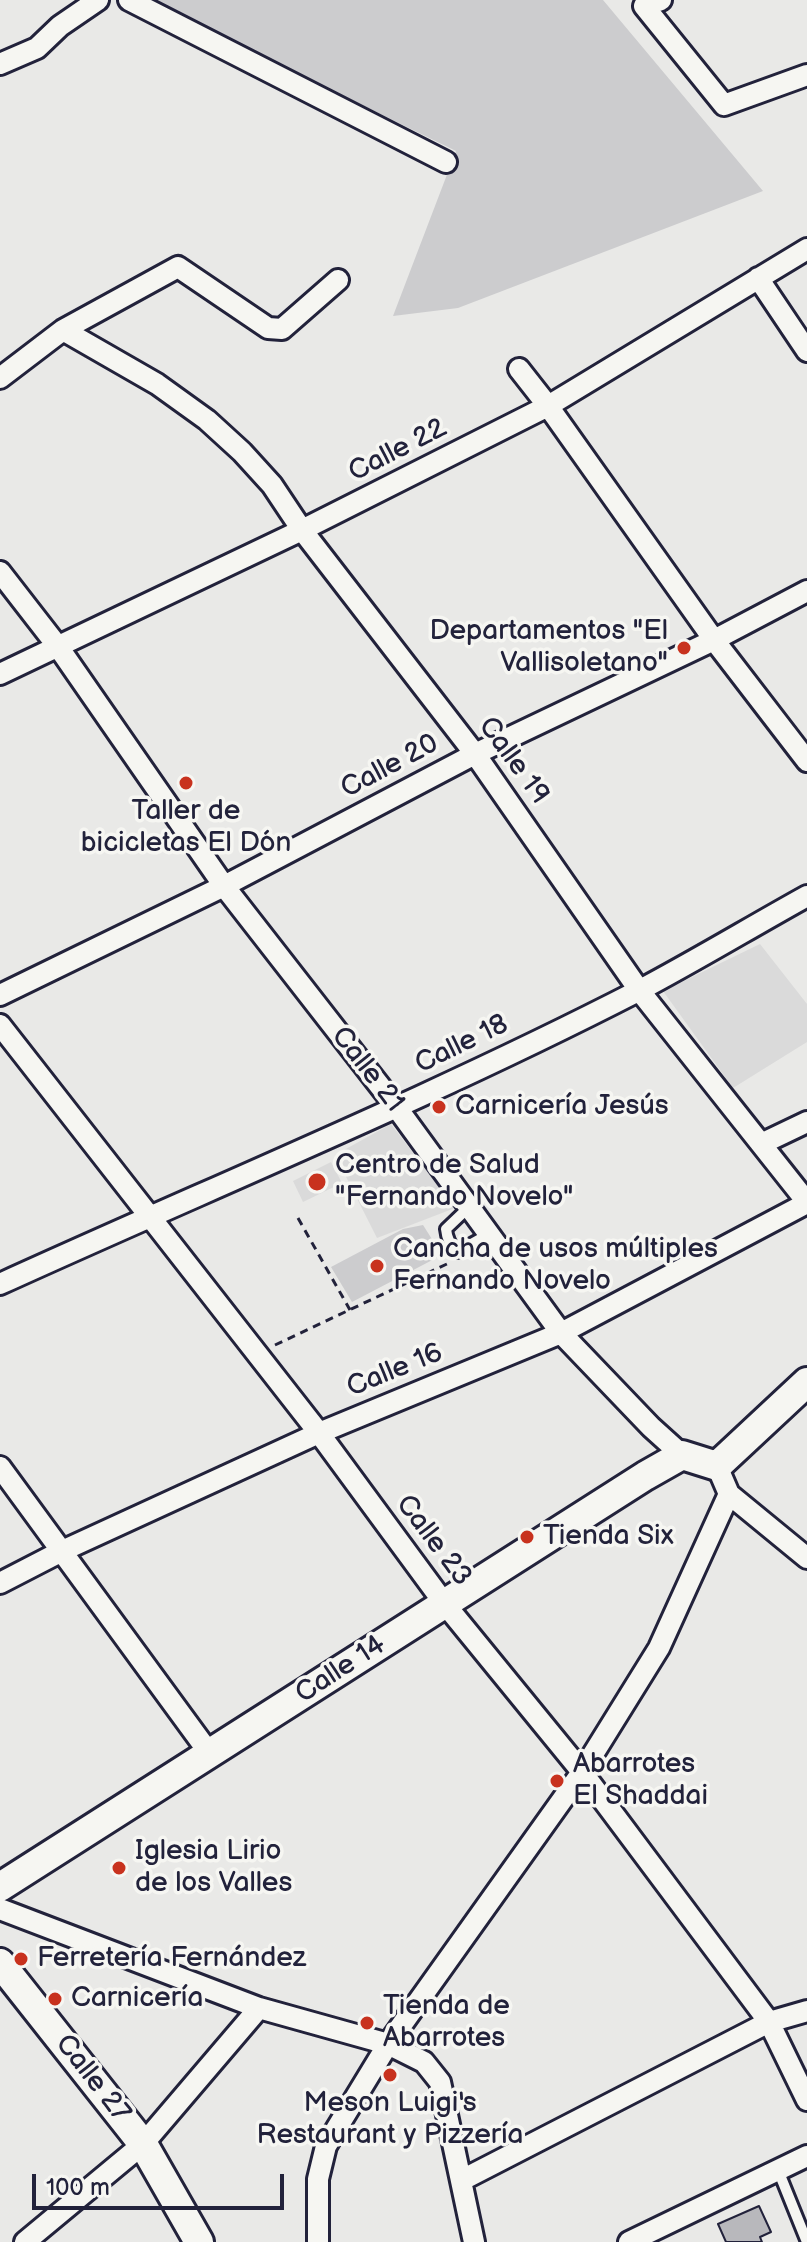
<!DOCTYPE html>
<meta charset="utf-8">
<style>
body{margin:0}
#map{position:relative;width:807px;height:2242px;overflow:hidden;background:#e9e9e7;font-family:"Balsamiq Sans",sans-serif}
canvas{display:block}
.scale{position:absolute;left:32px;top:2174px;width:252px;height:36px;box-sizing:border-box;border:4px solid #22223b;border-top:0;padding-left:10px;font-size:24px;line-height:28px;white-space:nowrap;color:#22223b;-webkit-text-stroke:6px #f6f6f2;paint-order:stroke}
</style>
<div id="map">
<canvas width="807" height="2242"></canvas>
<div class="scale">100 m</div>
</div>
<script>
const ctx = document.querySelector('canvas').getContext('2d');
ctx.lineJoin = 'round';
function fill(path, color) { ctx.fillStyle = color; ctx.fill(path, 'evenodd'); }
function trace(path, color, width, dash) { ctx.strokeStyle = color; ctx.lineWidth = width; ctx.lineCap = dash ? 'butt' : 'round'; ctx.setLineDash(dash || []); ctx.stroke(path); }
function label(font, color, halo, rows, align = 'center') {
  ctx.font = font + ' "Balsamiq Sans",sans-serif'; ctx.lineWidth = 7; ctx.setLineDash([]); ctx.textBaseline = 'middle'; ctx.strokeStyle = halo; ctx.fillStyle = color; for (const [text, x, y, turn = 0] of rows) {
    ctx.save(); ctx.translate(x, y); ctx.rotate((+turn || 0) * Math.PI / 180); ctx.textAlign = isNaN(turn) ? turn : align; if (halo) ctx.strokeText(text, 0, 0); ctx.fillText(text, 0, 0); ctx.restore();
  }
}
const built = new Path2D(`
 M760,944L807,1004V1042L733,1088L663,991Z
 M391,1124L455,1208L377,1238L335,1155Z
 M331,1162L342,1183L303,1202L293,1181Z`);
const green = new Path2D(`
 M147,0H603L763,191L458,308L393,316L456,151Z
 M423,1225L442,1255L352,1302L331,1267L403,1229Z`);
const building = new Path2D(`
 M759,2206L771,2232L760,2237L762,2242H726L718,2224Z`);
const path = new Path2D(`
 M298,1218L350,1310
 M275,1345L449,1263`);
const lane = new Path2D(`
 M469,1207L446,1229C447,1239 450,1244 457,1252L489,1234
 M778,2170L807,2242`);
const street = new Path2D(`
 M129,0L446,162
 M661,0L644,6L724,105L807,75
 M0,64L37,48L60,26L98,0
 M758,278L807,351
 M63,330L157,384L207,420L242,452L272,485L302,530L475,754L639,990L807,1202
 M519,369L548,406L714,640L807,761
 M0,378L63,330L178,267L268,328L282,329L338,280
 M0,572L59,648L224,886L397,1108L561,1333L651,1427L682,1455
 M0,674L302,530L548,406L807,249
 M0,995L224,886L475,754L714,640L807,591
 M0,1025L319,1433L444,1603L582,1772L769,2022L807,2100
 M761,1144L807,1122
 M0,1284C213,1187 430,1098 638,991C695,961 751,927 807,896
 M717,1466L729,1494L807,1558
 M0,1467L210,1754
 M0,1583L62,1551L319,1433L561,1333L807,1203
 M0,1909L259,2008L388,2044L424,2062L440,2082L474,2242
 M462,2180L769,2022L807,2011
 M25,2242L143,2144L259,2008
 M318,2242V2179L326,2146L388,2044L582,1772L659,1648L729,1494
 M629,2242L807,2156`);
const secondary = new Path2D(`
 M0,1887L645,1476L682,1455L717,1466L807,1382
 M0,1963L143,2144L199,2242`);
const markers = [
 [684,648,8,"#c8321e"],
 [186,783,8,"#c8321e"],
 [439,1107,8,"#c8321e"],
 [317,1182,10,"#c8321e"],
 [377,1266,8,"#c8321e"],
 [527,1537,8,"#c8321e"],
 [557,1781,8,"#c8321e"],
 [119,1868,8,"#c8321e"],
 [21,1959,8,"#c8321e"],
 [55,1999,8,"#c8321e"],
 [367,2023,8,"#c8321e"],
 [390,2075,8,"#c8321e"]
];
const streetNames = [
 ["Calle 22",398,451,-27],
 ["Calle 19",513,761,54],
 ["Calle 20",390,767,-28],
 ["Calle 18",462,1045,-26],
 ["Calle 21",367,1070,52],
 ["Calle 16",395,1371,-22],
 ["Calle 23",433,1541,53],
 ["Calle 14",341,1670,-33],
 ["Calle 27",92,2079,52]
];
const poiNames = [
 ["Departamentos \"El",668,632,"right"],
 ["Vallisoletano\"",668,664,"right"],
 ["Taller de",186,812,"center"],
 ["bicicletas El Dón",186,844,"center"],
 ["Carnicería Jesús",455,1107],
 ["Centro de Salud",335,1166],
 ["\"Fernando Novelo\"",335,1198],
 ["Cancha de usos múltiples",393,1250],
 ["Fernando Novelo",393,1282],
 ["Tienda Six",543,1537],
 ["Abarrotes",573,1765],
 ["El Shaddai",573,1797],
 ["Iglesia Lirio",135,1852],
 ["de los Valles",135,1884],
 ["Ferretería Fernández",37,1959],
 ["Carnicería",71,1999],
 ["Tienda de",383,2007],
 ["Abarrotes",383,2039],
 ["Meson Luigi's",390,2104,"center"],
 ["Restaurant y Pizzería",390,2136,"center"]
];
fill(built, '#dadada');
fill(green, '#ccccce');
fill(building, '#b8b8bc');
trace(building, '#22223b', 2);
trace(lane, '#22223b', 16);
trace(street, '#22223b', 26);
trace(secondary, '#22223b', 34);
trace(path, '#22223b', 3, [8, 6]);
trace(lane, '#f6f6f2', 10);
trace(street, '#f6f6f2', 20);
trace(secondary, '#f6f6f2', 28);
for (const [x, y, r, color] of markers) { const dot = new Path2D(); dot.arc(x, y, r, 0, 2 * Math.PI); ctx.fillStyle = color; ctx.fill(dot); trace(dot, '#f6f6f2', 3); }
label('28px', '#22223b', '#f6f6f2', streetNames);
label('28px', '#22223b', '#f6f6f2', poiNames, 'left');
</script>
